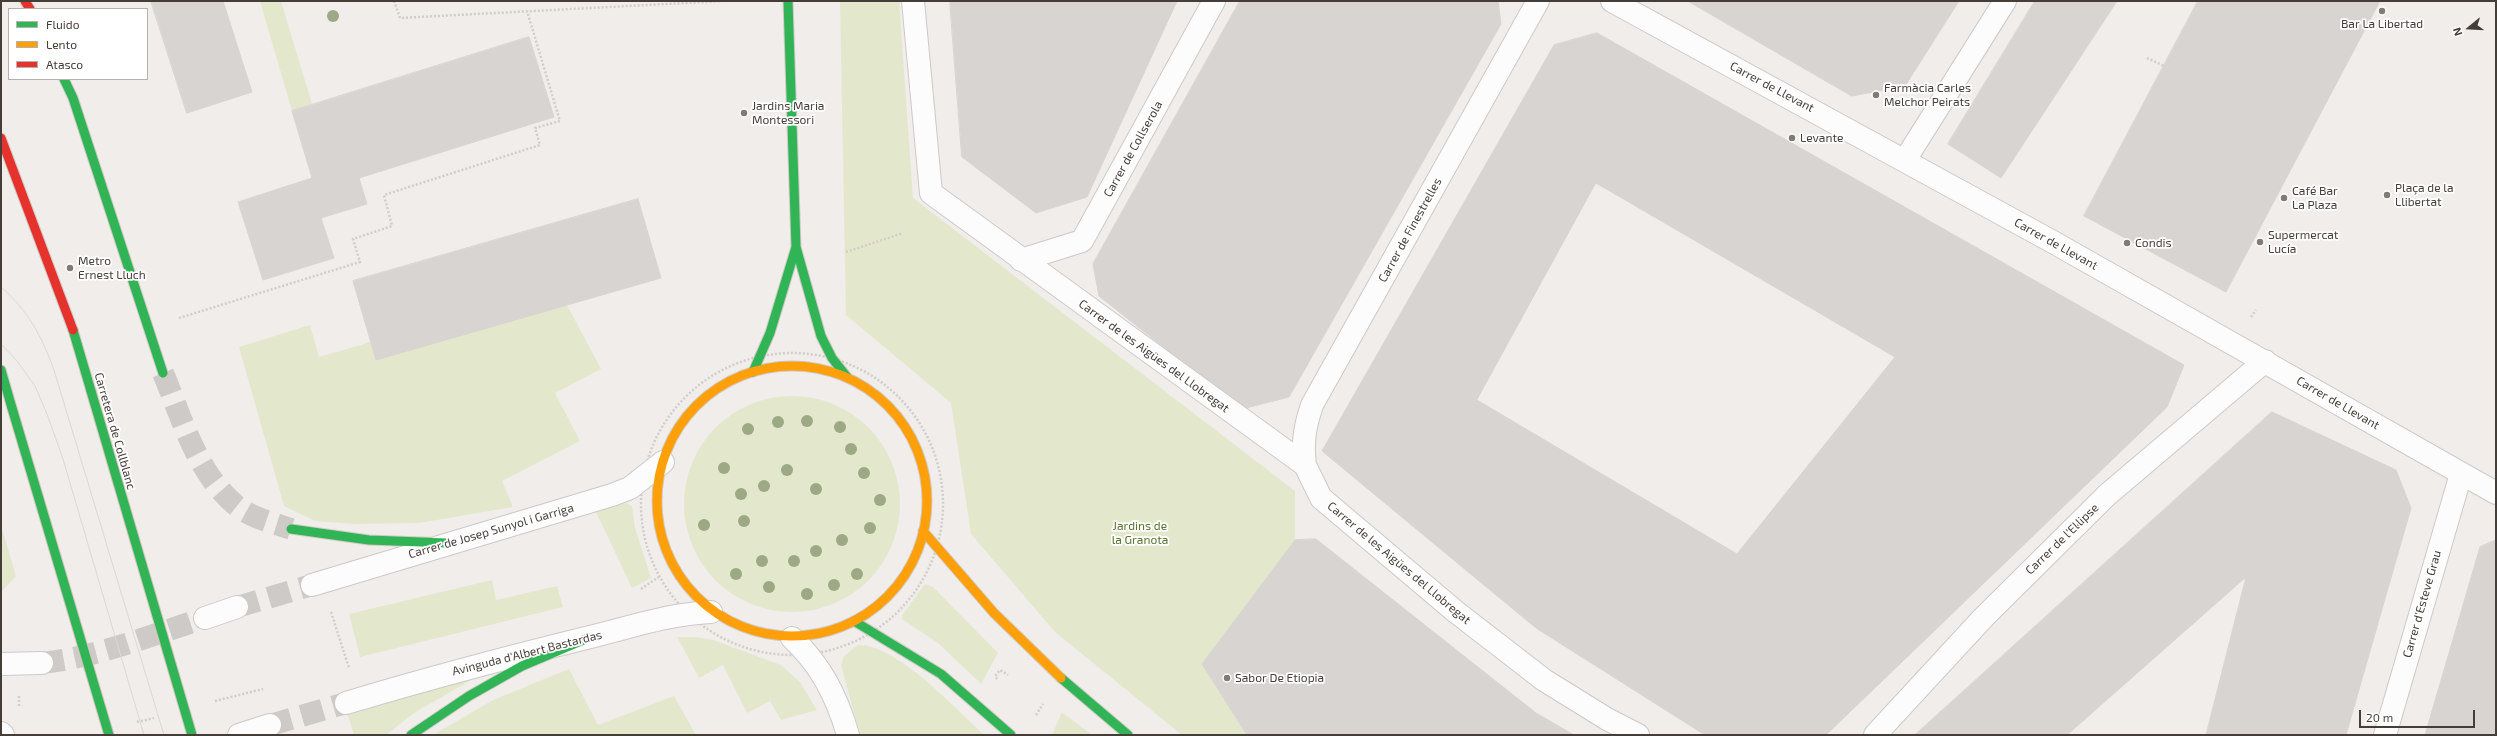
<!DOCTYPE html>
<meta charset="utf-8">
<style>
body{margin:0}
#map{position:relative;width:2497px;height:736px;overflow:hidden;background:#f0edeb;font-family:"Exo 2",sans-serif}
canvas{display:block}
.frame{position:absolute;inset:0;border:2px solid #453d37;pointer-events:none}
.legend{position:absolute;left:8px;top:8px;width:140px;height:72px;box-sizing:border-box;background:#fff;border:1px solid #b5b1af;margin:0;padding:5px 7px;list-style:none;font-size:12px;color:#453d37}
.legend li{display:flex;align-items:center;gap:8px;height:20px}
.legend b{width:20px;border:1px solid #b5b1af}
.north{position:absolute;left:2449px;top:8px;width:40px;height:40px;-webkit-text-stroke:3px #fff;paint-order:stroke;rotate:252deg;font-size:11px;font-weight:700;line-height:16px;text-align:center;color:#453d37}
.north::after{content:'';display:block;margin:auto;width:14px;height:18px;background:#453d37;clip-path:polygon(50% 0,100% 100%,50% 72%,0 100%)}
.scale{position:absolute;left:2359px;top:710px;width:116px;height:18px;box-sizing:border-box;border:2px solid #453d37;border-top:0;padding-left:5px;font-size:12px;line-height:14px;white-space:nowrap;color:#453d37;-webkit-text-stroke:3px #fff;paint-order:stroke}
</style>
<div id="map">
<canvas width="2497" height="736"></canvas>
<div class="frame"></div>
<ul class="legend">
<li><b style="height:5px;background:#30b455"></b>Fluido</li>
<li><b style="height:5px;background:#ff9f0a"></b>Lento</li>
<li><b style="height:5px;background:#e5322d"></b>Atasco</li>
</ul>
<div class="north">N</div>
<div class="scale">20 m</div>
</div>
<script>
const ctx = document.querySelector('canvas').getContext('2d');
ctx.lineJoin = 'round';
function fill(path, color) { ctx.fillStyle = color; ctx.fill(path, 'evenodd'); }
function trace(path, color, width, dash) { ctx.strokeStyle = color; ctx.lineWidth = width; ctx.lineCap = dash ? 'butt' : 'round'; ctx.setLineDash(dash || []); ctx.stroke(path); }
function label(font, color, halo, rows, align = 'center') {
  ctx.font = font + ' "Exo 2",sans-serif'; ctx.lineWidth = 3.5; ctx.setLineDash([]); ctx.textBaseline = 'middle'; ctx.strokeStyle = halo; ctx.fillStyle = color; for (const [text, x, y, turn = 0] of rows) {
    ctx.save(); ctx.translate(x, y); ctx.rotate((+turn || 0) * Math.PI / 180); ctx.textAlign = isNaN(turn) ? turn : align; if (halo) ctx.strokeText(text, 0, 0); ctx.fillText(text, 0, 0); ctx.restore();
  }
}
const green = new Path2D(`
 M260,1H281L312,104L292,111Z
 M840,1H899L913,198L1295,491V540L1202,664L1247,735H1182L1055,632L971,534L951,403L846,315Z
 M558,288L601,369L555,393L580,441L502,481L513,507L419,523L355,524L315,521L284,506L239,347L310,325L319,357Z
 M684 504a108 108 0 1 1 216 0a108 108 0 1 1-216 0Z
 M626,503L632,506L635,528L651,578L632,588L596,512Z
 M1,525L16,576L1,592Z
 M492,580L496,600L557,586L563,607L360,657L349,614Z
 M925,584L933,587L998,653L981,684L938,643L902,619L903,614Z
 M677,637H695L713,640L781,665L800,682L817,710L781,720L770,701L747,713L723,665L699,678Z
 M858,645C897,644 956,709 984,735H860L841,665L844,656Z
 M569,669L598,725L674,696L696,735H433L493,700Z
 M470,676L471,680L414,713L386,735H354L348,715Z
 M1062,712L1092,735H1052Z`);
const building = new Path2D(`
 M151,1H223L252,92L187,113Z
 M950,1H1177L1087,197L1036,213L962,157Z
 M1240,1H1498L1501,24L1289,397L1242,409L1099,296L1093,264Z
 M1688,1H1959L1905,86L1852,96Z
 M2035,1H2117L2001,178L1948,144Z
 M2198,1H2380L2226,292L2084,216Z
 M1597,33L2184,365L2167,407L1826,735H1705L1536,628L1322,451L1554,45ZM1596,183L1895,357L1737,554L1477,400Z
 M529,37L554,117L359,178L367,204L321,218L334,258L263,280L238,202L312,178L292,111Z
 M638,199L661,278L376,360L353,281Z
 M2272,412L2396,470L2411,508L2346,735H2206L2246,577L2067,735H1915Z
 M1316,539L1536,713L1574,735H1247L1202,664L1295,540Z
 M2496,540V735H2425L2480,547Z`);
const streetTunnel = new Path2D(`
 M237,607L312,585
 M42,663C98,657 151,635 205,618
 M270,725L346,703`);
const primaryTunnel = new Path2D(`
 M163,373C182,418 197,475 238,507C252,518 274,523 291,529`);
const path = new Path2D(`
 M394,1L400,18L723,1
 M2147,58L2164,66
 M846,252L903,233
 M2251,317L2256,310
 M179,318L360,262L353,239L392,226L384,195L540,145L535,128L560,121L527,11
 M641 504a151 151 0 1 1 302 0a151 151 0 1 1-302 0Z
 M641,589L660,576
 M331,612L349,668
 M997,679L995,676L1000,670L1008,675
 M215,701L263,689
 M19,706V695
 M1036,715L1043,704
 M137,722L154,718`);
const street = new Path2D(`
 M913,1L931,193L1305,465L1321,498L1456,612L1544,680L1607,719L1638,735
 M1612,1L2053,242L2496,493
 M1905,160L2005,1
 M1021,260L1082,241L1214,1
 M1305,465C1302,443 1305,426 1312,405L1538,1
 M312,585L612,495L630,488L663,462
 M205,618L237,607
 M792,638C821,665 837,697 848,735
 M1,664L42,663
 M346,703C426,679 505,658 586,638C628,628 668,614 711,612
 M1,733L3,735
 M239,735L270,725
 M1875,735L1983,618L2107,495L2265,361
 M2385,735L2461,474`);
const fast = new Path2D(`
 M788,1L796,247L821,336L832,358L847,377
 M64,79L73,98L163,373
 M73,330L91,391
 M1,370L12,408
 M753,372L770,333L796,247
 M291,529L369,540L447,543
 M854,621L941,674L1011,735
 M1061,678L1128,735
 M411,735L469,696L522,666L588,638`);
const slow = new Path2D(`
 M657 501a135 135 0 1 1 270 0a135 135 0 1 1-270 0Z
 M923,531L994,613L1061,678`);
const jam = new Path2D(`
 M25,1L30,9
 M1,138L73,330`);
const tram = new Path2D(`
 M1,287C28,310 42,337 54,370L164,735
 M1,344L17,361L35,386L47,414L63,459L144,735`);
const fastBridge = new Path2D(`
 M91,391L192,735
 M12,408L109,735`);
const trees = [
 [333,16],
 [807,421],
 [778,422],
 [840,427],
 [748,429],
 [851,449],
 [724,468],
 [787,470],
 [864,473],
 [764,486],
 [816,489],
 [741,494],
 [880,500],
 [744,521],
 [704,525],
 [870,528],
 [842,540],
 [816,551],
 [762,561],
 [794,561],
 [736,574],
 [857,574],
 [834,585],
 [769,587],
 [807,594]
];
const markers = [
 [2382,11,4,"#817b76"],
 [1876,95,4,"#817b76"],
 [744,113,4,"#817b76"],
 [1792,138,4,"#817b76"],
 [2387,195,4,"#817b76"],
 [2284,198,4,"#817b76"],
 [2260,242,4,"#817b76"],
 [2127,243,4,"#817b76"],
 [70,268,4,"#817b76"],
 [1227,678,4,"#817b76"]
];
const poiNames = [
 ["Bar La Libertad",2382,24,"center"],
 ["Farmàcia Carles",1884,88],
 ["Melchor Peirats",1884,102],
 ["Jardins Maria",752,106],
 ["Montessori",752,120],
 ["Levante",1800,138],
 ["Plaça de la",2395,188],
 ["Llibertat",2395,202],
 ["Café Bar",2292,191],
 ["La Plaza",2292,205],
 ["Supermercat",2268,235],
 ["Lucía",2268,249],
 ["Condis",2135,243],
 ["Metro",78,261],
 ["Ernest Lluch",78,275],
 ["Sabor De Etiopia",1235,678]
];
const streetNames = [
 ["Carrer de Llevant",1772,87,28],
 ["Carrer de Collserola",1133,149,-61],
 ["Carrer de Finestrelles",1410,230,-61],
 ["Carrer de Llevant",2056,244,29],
 ["Carrer de les Aigües del Llobregat",1154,356,36],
 ["Carrer de Llevant",2338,403,30],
 ["Carretera de Collblanc",115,431,74],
 ["Carrer de Josep Sunyol i Garriga",491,531,-16],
 ["Carrer de l'El·lipse",2062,539,-44],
 ["Carrer de les Aigües del Llobregat",1399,563,40],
 ["Carrer d'Esteve Grau",2422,604,-74],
 ["Avinguda d'Albert Bastardas",527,653,-14]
];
const parkNames = [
 ["Jardins de",1140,526],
 ["la Granota",1140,540]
];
fill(green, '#e3e8cd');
fill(building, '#d8d4d2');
trace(building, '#d8d4d1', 1);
trace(streetTunnel, '#cecac7', 22, [22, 11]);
trace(primaryTunnel, '#cecac7', 22, [22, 11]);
trace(street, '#ccc9c7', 24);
trace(fast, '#d0cac4', 11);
trace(slow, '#d0cac4', 11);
trace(jam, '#d0cac4', 11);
trace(path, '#d1cdcb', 2.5, [2, 2]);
trace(street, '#fdfcfc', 22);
trace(fast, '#30b455', 9);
trace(slow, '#ff9f0a', 9);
trace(jam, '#e5322d', 9);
trace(tram, '#d9d9d8', 1);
trace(fastBridge, '#d1c4ba', 11, []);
trace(fastBridge, '#30b455', 9);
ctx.fillStyle = '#9ca984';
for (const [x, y] of trees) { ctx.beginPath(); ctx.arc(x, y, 6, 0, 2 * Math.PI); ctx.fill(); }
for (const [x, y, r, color] of markers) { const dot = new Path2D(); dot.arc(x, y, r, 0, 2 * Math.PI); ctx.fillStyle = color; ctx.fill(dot); trace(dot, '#fff', 1.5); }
label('12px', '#453d37', '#fff', poiNames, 'left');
label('12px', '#453d37', '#fff', streetNames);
label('12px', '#587230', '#fff', parkNames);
</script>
